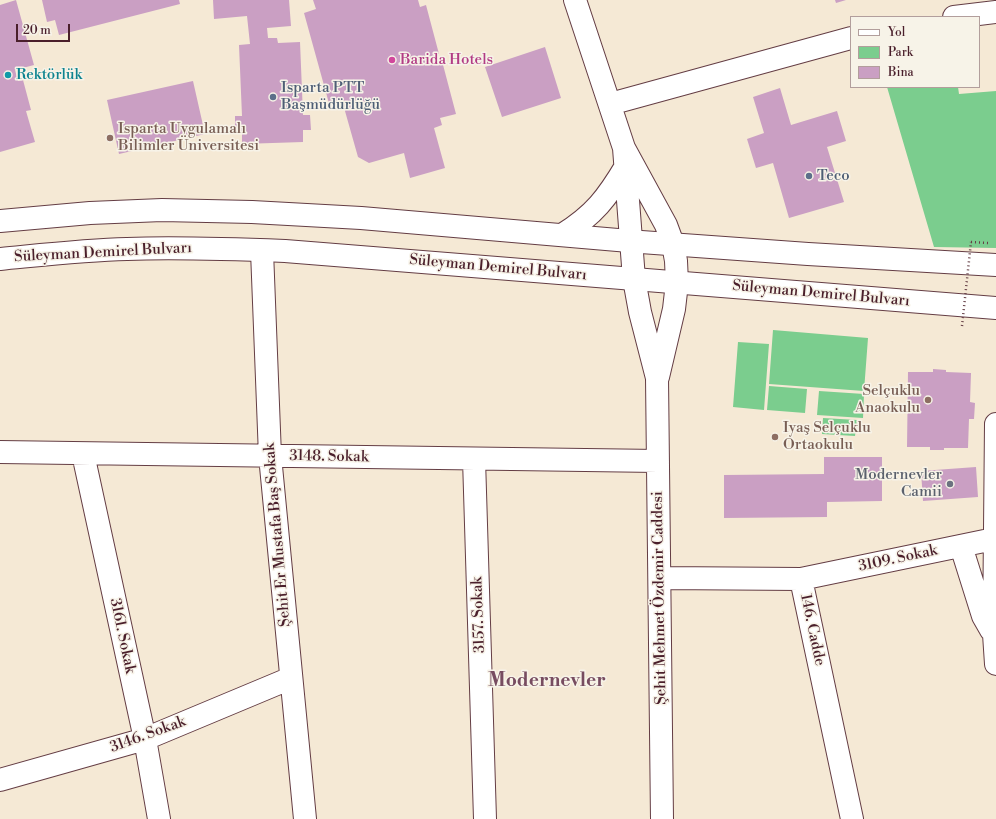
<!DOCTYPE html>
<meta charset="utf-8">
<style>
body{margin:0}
#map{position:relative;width:996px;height:819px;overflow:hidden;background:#f5e9d5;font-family:"Libre Bodoni",serif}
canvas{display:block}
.legend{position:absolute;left:850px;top:16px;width:130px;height:72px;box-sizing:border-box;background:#f7f3e8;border:1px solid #b29e9c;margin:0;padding:5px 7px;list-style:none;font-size:12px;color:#4a1f2b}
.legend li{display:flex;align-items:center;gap:8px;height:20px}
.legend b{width:20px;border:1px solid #b29e9c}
.scale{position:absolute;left:16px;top:24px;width:54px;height:18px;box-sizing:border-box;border:2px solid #4a1f2b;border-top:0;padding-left:5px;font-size:12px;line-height:14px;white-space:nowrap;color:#4a1f2b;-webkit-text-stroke:3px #f7f3e8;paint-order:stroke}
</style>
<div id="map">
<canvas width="996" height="819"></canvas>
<ul class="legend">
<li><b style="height:5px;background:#fff"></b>Yol</li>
<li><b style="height:11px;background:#7bcd8e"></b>Park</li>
<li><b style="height:11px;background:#ca9fc3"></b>Bina</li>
</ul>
<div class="scale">20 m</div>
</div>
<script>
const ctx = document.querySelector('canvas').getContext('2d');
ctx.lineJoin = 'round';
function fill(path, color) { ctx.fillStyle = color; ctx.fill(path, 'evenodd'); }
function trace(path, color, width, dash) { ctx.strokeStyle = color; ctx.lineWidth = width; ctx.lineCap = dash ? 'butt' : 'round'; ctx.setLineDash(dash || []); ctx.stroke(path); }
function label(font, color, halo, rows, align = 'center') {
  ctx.font = font + ' "Libre Bodoni",serif'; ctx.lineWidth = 3; ctx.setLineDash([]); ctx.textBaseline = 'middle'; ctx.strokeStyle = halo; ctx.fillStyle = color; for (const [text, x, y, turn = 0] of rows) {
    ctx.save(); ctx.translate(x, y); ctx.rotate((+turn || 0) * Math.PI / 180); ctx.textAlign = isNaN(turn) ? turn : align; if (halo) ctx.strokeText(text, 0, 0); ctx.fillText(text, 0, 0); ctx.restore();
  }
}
const green = new Path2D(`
 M887,87H958L959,94L996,91V248L934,247Z
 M773,330L868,338L864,391L769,384Z
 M738,342L769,344L764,410L733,407Z
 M769,386L807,389L805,413L767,410Z
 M819,391L864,394L863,418L817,415Z
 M823,418L857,420L855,436L822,434Z`);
const building = new Path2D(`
 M16,0L34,65L15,70L18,81L23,80L31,110L26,111L35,142L0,152V5Z
 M42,0H179L180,4L59,35L55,20L47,22Z
 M213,0H289L291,26L267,28L268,38H277L278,43L300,42L303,115H310L311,130H303V142L242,144V133L235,134V116H242L239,45L250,44L247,16L214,19Z
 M313,0H418L420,7L426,5L439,54L424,58L426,65L442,61L456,114L440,118L442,125L434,128L445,168L410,178L404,153L369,163L358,157L343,104L330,107L304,13L316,9Z
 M835,0H846L836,3Z
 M545,47L561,98L502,117L485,67Z
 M193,81L205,134L119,154L107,100Z
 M780,88L791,125L837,111L846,141L827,147L844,202L789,218L773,163L756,168L747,139L764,133L753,97Z
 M933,369L946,370V372L971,373L970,402L975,403L974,419H969L968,448H944V450H930V447H907L908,372H933Z
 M824,457H882V501L827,502V517L724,518V475L824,474Z
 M976,467L978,497L923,501L921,471Z`);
const path = new Path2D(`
 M971,242L988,243`);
const minor = new Path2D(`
 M575,0L624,148L666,225L673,244L676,261L677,283L674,309L658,377
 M954,17L996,12
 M610,104L851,38
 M624,148L634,279L640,312L657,378L662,819
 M562,235C594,215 607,198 626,166
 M262,251L270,456L305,819
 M996,424L994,634L996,664
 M0,452L658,461
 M83,454L145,739L159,819
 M474,459L485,819
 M961,546L983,616L991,630
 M660,578L801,579L852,819
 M801,579L994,539
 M0,780L145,739L291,678`);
const major = new Path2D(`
 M0,221L90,213L162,210L252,212L361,218L641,242L808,254L996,265
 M0,259C42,255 85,250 127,249C180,247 233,249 285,251L996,308`);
const pathBridge = new Path2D(`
 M962,326L971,242`);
const markers = [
 [392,60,4,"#d1479c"],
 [8,75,4,"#0f9aa8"],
 [273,97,4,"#5c6f8a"],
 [110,138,4,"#8d6e63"],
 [809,176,4,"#5c6f8a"],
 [928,400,4,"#8d6e63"],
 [775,437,4,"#8d6e63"],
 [950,484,4,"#6b7280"]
];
const hotelNames = [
 ["Barida Hotels",400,60]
];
const cultureNames = [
 ["Rektörlük",16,75]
];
const serviceNames = [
 ["Isparta PTT",281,88],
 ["Başmüdürlüğü",281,105],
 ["Teco",817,176]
];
const educationNames = [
 ["Isparta Uygulamalı",118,129],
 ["Bilimler Üniversitesi",118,146],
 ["Selçuklu",920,391,"right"],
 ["Anaokulu",920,408,"right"],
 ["Iyaş Selçuklu",783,428],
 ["Ortaokulu",783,445]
];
const streetNames = [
 ["Süleyman Demirel Bulvarı",103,253,-3],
 ["Süleyman Demirel Bulvarı",498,268,5],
 ["Süleyman Demirel Bulvarı",821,294,5],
 ["3148. Sokak",329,457,1],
 ["Şehit Er Mustafa Baş Sokak",278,535,-95],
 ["3109. Sokak",898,559,-12],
 ["Şehit Mehmet Özdemir Caddesi",660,598,-91],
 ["3157. Sokak",479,615,-92],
 ["146. Cadde",812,630,78],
 ["3161. Sokak",122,636,78],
 ["3146. Sokak",148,735,-20]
];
const worshipNames = [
 ["Modernevler",942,475],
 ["Camii",942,492]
];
const districtNames = [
 ["Modernevler",547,681]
];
fill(green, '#7bcd8e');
fill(building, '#ca9fc3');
trace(minor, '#643d44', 24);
trace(major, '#643d44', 24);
trace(path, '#643d44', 2.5, [1, 3]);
trace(minor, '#fff', 22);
trace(major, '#fff', 22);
trace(pathBridge, '#643d44', 2.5, [1, 3]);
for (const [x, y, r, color] of markers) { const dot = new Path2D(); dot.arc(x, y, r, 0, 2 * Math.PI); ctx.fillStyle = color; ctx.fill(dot); trace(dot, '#f7f3e8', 1.5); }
label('15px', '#b23c85', '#f7f3e8', hotelNames, 'left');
label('15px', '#0d838f', '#f7f3e8', cultureNames, 'left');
label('15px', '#4e5e75', '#f7f3e8', serviceNames, 'left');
label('15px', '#785e54', '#f7f3e8', educationNames, 'left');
label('15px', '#4a1f2b', '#f7f3e8', streetNames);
label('15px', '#5b616d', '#f7f3e8', worshipNames, 'right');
label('bold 19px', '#774c60', '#f7f3e8', districtNames);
</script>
